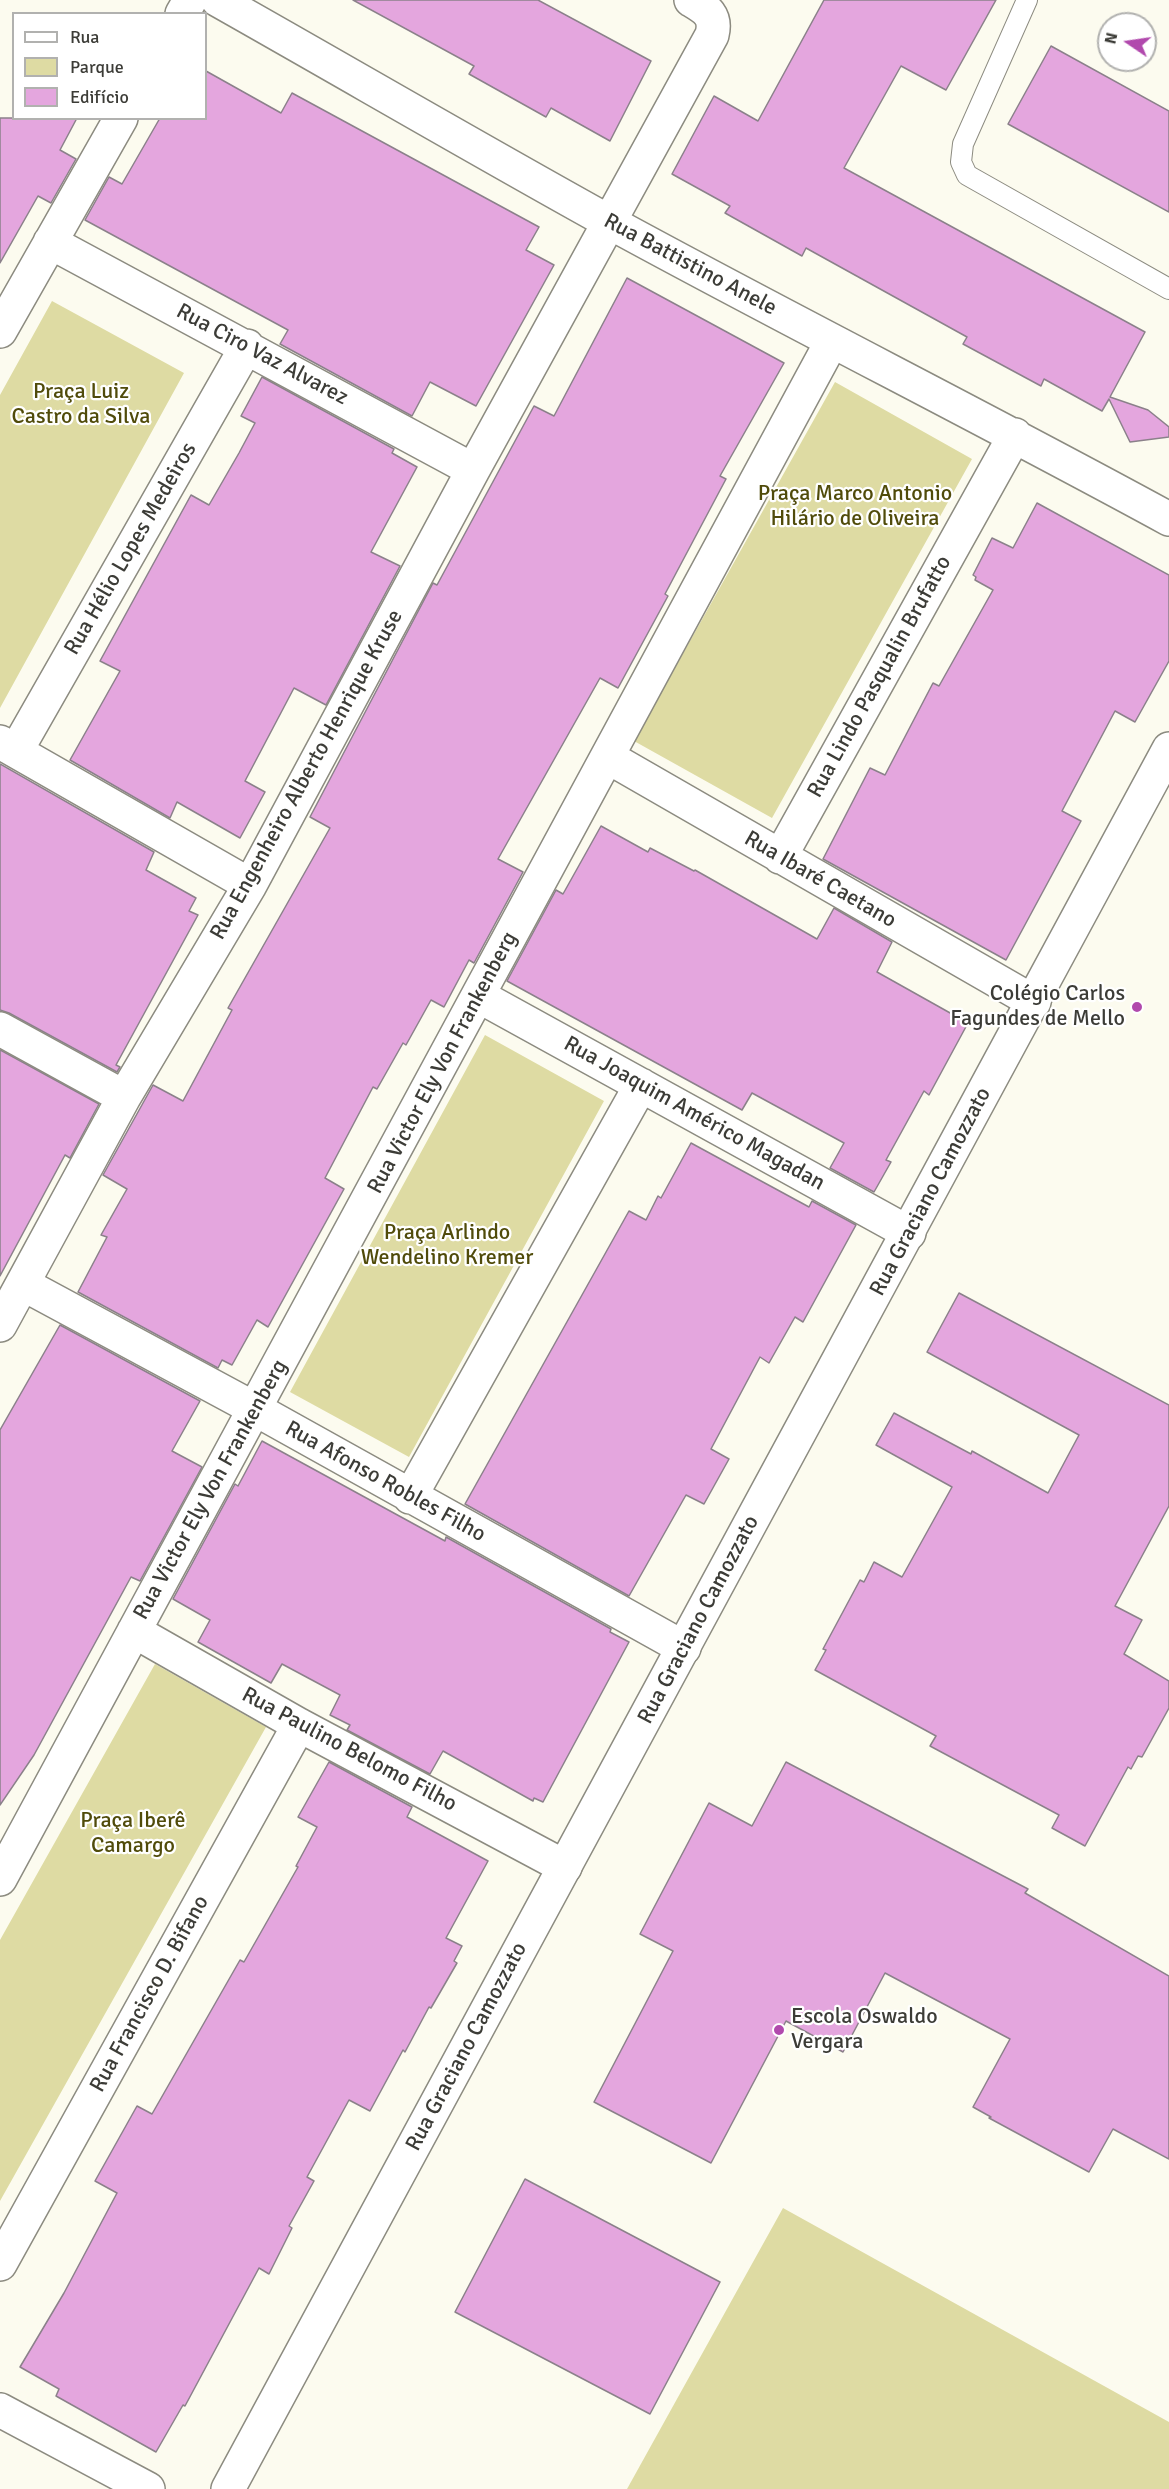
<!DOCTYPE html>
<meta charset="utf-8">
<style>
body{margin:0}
#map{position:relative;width:1169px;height:2489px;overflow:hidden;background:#fcfbef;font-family:Signika,sans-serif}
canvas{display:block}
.legend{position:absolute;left:12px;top:12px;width:195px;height:108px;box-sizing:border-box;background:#fff;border:2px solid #b1b1af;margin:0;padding:8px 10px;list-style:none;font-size:18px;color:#3c3c37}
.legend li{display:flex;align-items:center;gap:12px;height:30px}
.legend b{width:30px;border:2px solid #b1b1af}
.north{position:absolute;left:1097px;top:12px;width:60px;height:60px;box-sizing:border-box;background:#fff;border:2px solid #b1b1af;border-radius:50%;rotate:283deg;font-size:16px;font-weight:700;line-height:24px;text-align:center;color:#3c3c37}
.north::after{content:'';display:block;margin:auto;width:21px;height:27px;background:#b149ad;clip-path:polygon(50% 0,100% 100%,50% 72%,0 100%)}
</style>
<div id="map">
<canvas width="1169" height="2489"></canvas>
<ul class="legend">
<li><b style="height:8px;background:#fff"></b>Rua</li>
<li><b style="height:16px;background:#dedba3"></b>Parque</li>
<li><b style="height:16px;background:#e4a6de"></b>Edifício</li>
</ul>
<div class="north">N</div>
</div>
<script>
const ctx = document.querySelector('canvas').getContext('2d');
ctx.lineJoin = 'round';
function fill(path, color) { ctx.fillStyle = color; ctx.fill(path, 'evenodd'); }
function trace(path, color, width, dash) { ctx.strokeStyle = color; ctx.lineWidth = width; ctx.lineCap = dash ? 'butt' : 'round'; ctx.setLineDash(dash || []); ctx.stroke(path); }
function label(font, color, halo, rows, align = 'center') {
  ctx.font = font + ' Signika,sans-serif'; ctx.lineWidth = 4.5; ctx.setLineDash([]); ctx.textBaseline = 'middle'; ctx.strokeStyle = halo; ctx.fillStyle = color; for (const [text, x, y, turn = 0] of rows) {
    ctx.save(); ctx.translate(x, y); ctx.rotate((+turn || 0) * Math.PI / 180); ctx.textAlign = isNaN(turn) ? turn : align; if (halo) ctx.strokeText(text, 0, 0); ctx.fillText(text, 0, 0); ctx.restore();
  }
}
const green = new Path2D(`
 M52,301L184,373L0,708V395Z
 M835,382L972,459L772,818L634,741Z
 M485,1035L604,1101L409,1457L290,1392Z
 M155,1664L266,1727L0,2201V1940Z
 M783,2208L1169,2422V2489H627Z`);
const building = new Path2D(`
 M353,0H538L651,61L610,141L551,108L546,117L469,74L474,66Z
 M824,0H996L946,90L901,66L844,168L1145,332L1110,397L1148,410L1169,427V437L1130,442L1109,399L1102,411L1044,379L1041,386L963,344L967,337L815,253L806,248L802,256L725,213L730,206L672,174L714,96L758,121Z
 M1051,46L1169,111V212L1008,124Z
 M206,71L281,113L292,93L539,227L526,250L554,265L476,406L430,382L412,416L280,344L288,330L85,220L109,177L122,184L160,118H206Z
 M0,118H77L60,150L76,159L51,203L38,196L0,263Z
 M627,278L784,363L720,476L726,479L665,594L668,596L618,688L600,678L498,859L523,872L474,963L469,960L444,1007L431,1000L406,1045L403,1043L377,1089L373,1087L325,1178L344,1189L268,1327L257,1320L232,1365L222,1360L218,1368L78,1292L107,1237L101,1235L127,1189L103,1175L153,1085L183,1101L232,1010L228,1008L330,828L310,817L433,583L437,585L534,406L554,416Z
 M262,377L394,449L392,453L417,467L371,552L400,566L326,705L294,688L245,781L265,792L240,838L177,802L170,818L70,760L120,671L100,661L191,495L209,505L239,453L255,423L241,416Z
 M1037,503L1169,575V661L1135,722L1115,711L1062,811L1081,821L1006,960L823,859L870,768L885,775L933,683L939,686L993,590L975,580L976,577L973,575L992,538L1013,548Z
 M0,764L154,852L146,870L196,898L189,911L198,915L116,1065L120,1067L117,1072L9,1013L0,1010Z
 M601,826L648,852L650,848L694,871L695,870L817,939L834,908L892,942L877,972L968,1023L929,1095L924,1091L886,1160L891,1162L874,1192L830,1168L844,1143L752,1093L742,1110L507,981L556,890L563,894Z
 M0,1050L99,1104L70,1158L65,1155L0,1276Z
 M691,1143L809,1207L812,1201L856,1225L803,1322L795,1317L769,1363L760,1357L711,1449L729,1459L704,1504L686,1495L629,1596L465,1504L629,1211L646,1220L658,1196L661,1198Z
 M959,1293L1169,1405V1506L1115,1606L1142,1620L1124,1654L1169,1681V1708L1142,1757L1138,1756L1131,1769L1128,1767L1085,1846L1052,1828L1059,1815L930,1746L936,1736L815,1670L826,1650L823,1649L860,1580L864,1582L874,1562L902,1577L952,1487L876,1445L894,1413L971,1454L972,1451L1048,1493L1079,1435L927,1352Z
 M60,1325L200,1401L172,1451L202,1467L140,1581L131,1577L34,1755L0,1805V1430Z
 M262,1441L445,1541L446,1537L611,1629L610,1632L629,1642L543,1802L534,1798L533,1801L443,1751L430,1774L347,1730L350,1725L330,1715L340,1695L282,1664L271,1683L198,1642L210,1620L173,1599L235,1484L238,1486Z
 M329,1762L412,1807L407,1817L488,1861L446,1938L462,1946L454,1961L457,1963L431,2008L429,2007L405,2052L403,2050L370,2111L349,2100L307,2177L314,2181L289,2226L292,2228L269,2274L259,2268L185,2406L183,2405L156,2452L56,2396L59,2389L20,2367L64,2293L117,2193L95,2181L137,2106L152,2114L240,1960L244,1962L298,1867L296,1866L317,1827L298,1817Z
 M786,1762L1028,1889L1025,1893L1169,1976V2159L1113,2129L1089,2172L989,2118L991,2117L973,2107L1010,2039L885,1973L843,2052L786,2021L711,2163L594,2102L673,1951L640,1934L709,1803L752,1826Z
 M525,2179L720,2282L650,2414L455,2312Z`);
const service = new Path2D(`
 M1027,0L963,144L961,162L967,175L1169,289`);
const minor = new Path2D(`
 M218,0C349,74 479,150 611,223C796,324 984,418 1169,519
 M182,14L190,0
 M50,242L473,470
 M0,331L121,118
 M0,742L250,885
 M16,751L247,346
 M608,757L1034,1002
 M780,857L1015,435
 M479,996L909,1233
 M0,1029L124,1097
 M23,1284L255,1409L684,1648
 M0,1325L124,1097L250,885L473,470L712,35C717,15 706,9 691,0
 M410,1497L641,1085
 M134,1631L299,1725L565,1867
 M0,1879L832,341
 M0,2264L299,1725
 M0,2410L148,2489`);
const tertiary = new Path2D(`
 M228,2489L1169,749`);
const markers = [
 [1137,1007,6,"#b149ad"],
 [779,2030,6,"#b149ad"]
];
const streetNames = [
 ["Rua Battistino Anele",690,265,28],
 ["Rua Ciro Vaz Alvarez",262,355,28],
 ["Rua Hélio Lopes Medeiros",131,549,-60],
 ["Rua Lindo Pasqualin Brufatto",880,677,-61],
 ["Rua Engenheiro Alberto Henrique Kruse",307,775,-61],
 ["Rua Ibaré Caetano",820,880,30],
 ["Rua Victor Ely Von Frankenberg",443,1063,-62],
 ["Rua Joaquim Américo Magadan",694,1114,29],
 ["Rua Graciano Camozzato",931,1192,-62],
 ["Rua Afonso Robles Filho",385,1482,29],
 ["Rua Victor Ely Von Frankenberg",211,1490,-61],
 ["Rua Graciano Camozzato",699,1620,-62],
 ["Rua Paulino Belomo Filho",349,1750,28],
 ["Rua Francisco D. Bifano",150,1994,-61],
 ["Rua Graciano Camozzato",467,2047,-62]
];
const parkNames = [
 ["Praça Luiz",81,392],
 ["Castro da Silva",81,417],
 ["Praça Marco Antonio",855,494],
 ["Hilário de Oliveira",855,519],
 ["Praça Arlindo",447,1233],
 ["Wendelino Kremer",447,1258],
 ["Praça Iberê",133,1821],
 ["Camargo",133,1846]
];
const poiNames = [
 ["Colégio Carlos",1125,994],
 ["Fagundes de Mello",1125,1019],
 ["Escola Oswaldo",791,2017,"left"],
 ["Vergara",791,2042,"left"]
];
fill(green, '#dedba3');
fill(building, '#e4a6de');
trace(building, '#8b818a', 1.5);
trace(service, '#8c8b80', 22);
trace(minor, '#8c8b80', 36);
trace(tertiary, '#8c8b80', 36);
trace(service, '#fff', 20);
trace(minor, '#fff', 33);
trace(tertiary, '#fff', 33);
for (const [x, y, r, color] of markers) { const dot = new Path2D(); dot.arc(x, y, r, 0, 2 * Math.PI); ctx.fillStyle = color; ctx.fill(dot); trace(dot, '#fff', 2); }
label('22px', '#3c3c37', '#fff', streetNames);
label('22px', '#504b0a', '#fff', parkNames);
label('22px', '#3c3c37', '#fff', poiNames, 'right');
</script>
